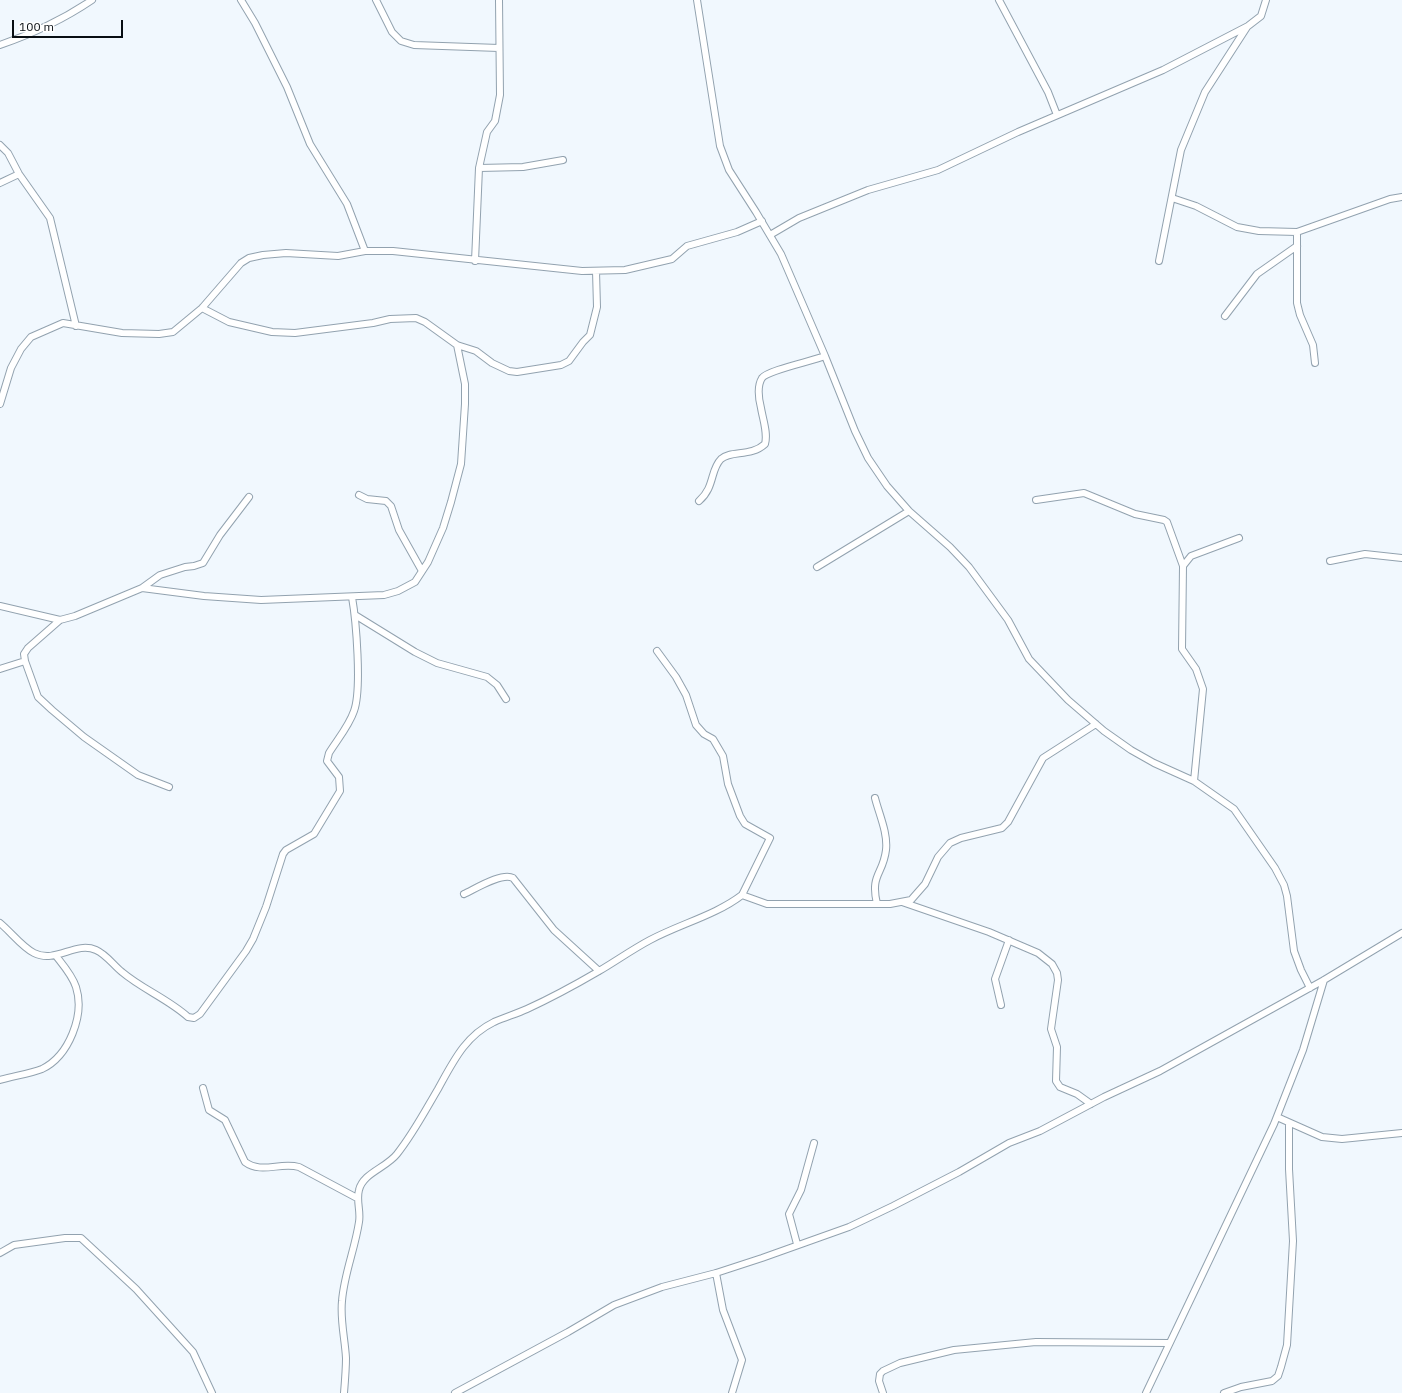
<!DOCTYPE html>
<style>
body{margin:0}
#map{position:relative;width:1402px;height:1393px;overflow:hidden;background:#f1f8fe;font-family:"IBM Plex Sans",sans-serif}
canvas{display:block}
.scale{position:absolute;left:12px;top:20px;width:111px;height:18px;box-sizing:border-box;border:2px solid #080e13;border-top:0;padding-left:5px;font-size:12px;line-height:14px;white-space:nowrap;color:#080e13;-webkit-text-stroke:3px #fff;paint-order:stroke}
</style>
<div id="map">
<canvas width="1402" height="1393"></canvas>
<div class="scale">100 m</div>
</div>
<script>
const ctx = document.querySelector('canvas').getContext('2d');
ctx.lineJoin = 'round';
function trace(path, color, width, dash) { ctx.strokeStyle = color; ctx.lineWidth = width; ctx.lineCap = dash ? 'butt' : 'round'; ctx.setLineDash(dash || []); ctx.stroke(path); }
const street = new Path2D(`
 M241,0L255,23L287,87L310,144L347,204L365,251
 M376,0L392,32L401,41L414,45L499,48
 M697,0L720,146L729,170L756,212L781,254L825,356L855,431L868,458L887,486L909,511L950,547L969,567L1008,620L1029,659L1068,700L1104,731L1131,750L1154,763L1194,781L1234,809L1275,868L1284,885L1287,896L1294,951L1301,970L1310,988
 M999,0L1048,92L1057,115
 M0,45C32,34 64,19 92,0
 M0,145L8,153L19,174L50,218L76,326
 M479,168L523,167L563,160
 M0,183L19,174
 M1172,198L1196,206L1237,227L1259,231L1297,232L1390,199L1402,197
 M1297,232V303L1300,315L1313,345L1315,363
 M770,235L799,218L868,190L938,170L1018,132L1163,70L1248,26L1261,16L1266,0
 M475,261L479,168L487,132L495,121L500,95L499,0
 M1159,261L1181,150L1205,92L1247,27
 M202,308L229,322L272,332L295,333L373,323L390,319L416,318L425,322L457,345L476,351L492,363L509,371L517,372L561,365L569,361L583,342L590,335L597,307L596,271
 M1225,316L1257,274L1297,246
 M0,404L11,368L21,349L31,337L63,323L122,333L159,334L173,332L202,308L241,263L249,258L263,255L286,253L338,256L365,251H393L582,271L625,270L672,259L687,246L737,232L762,221
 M359,495L367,499L386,501L391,506L399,530L422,571
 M1036,500L1084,493L1135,514L1164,520L1167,522L1183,566
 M699,501C715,487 710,470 721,459C731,450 751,457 765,444C768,433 763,420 761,408C759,400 757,386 762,378C768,370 813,361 825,356
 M1330,561L1365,554L1402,558
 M817,567L909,511
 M142,588L160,575L185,567L194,566L203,563L220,535L249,497
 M0,606L60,620
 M355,615L415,652L437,663L487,677L497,685L506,699
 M657,651L676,677L686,695L696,725L704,734L713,739L723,756L728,784L740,816L745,824L770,838L742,895
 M25,661L38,697L52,710L84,737L138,775L169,787
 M0,669L25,661L24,654L28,648L60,620L75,616L142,588L204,596L261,600L384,595L398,591L415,582L428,562L443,528L451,502L461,464L465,404V384L457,345
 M1194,781L1203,689L1196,669L1182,649L1183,566L1191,556L1239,538
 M875,798C879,814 888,833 886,850C883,875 870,874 877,904
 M464,894C475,889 502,872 513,878L554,930L599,971
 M902,902L989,932L1038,953L1052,964L1057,973L1058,980L1051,1029L1057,1047L1056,1081L1060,1087L1077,1094L1091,1104
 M0,923C11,932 22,947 34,953C56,964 75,941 96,950C107,955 113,965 122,972C142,989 168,999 188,1017L194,1018L200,1014L246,951L253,939L266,907L283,854L286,850L314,834L340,791L339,777L327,761L329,753C337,740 349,726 354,711C362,689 356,620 352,597
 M1001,1005L995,979L1009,940
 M0,1080C13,1076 29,1074 42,1069C69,1056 85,1015 76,987C72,975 63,965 56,956
 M203,1088L209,1110L225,1120L245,1162C261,1174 280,1162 299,1167L357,1198
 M1277,1117L1322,1137L1342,1139L1402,1133
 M797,1244L789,1214L801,1190L814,1143
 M0,1253L14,1245L65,1238H81L136,1289L193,1352L212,1393
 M716,1273L723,1310L742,1360L732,1393
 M344,1393C345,1381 346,1369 346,1358C345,1339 340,1320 342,1301C344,1274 355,1249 359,1222C361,1211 356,1201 359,1190C363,1173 386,1168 397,1154C413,1134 425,1111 438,1089C453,1062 465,1036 494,1022C505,1017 516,1014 527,1009C551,998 575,985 599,971C616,961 633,949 650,940C680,924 716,915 742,895L767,904H890L911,900L925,884L938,857L950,843L961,838L1002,828L1008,822L1043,758L1096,724
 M455,1393L568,1332L614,1305L662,1287L716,1273L762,1258L849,1227L893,1206L959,1172L1009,1143L1040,1131L1104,1097L1160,1071L1324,980L1402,933
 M883,1393L879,1381L880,1374L883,1371L900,1363L954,1350L1036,1342L1169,1343
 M1146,1393L1274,1124L1303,1050L1324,980
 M1224,1393L1241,1387L1272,1381L1278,1376L1281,1367L1287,1345L1293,1241L1289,1169V1124`);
trace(street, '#92a2af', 8);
trace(street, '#fff', 6);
</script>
